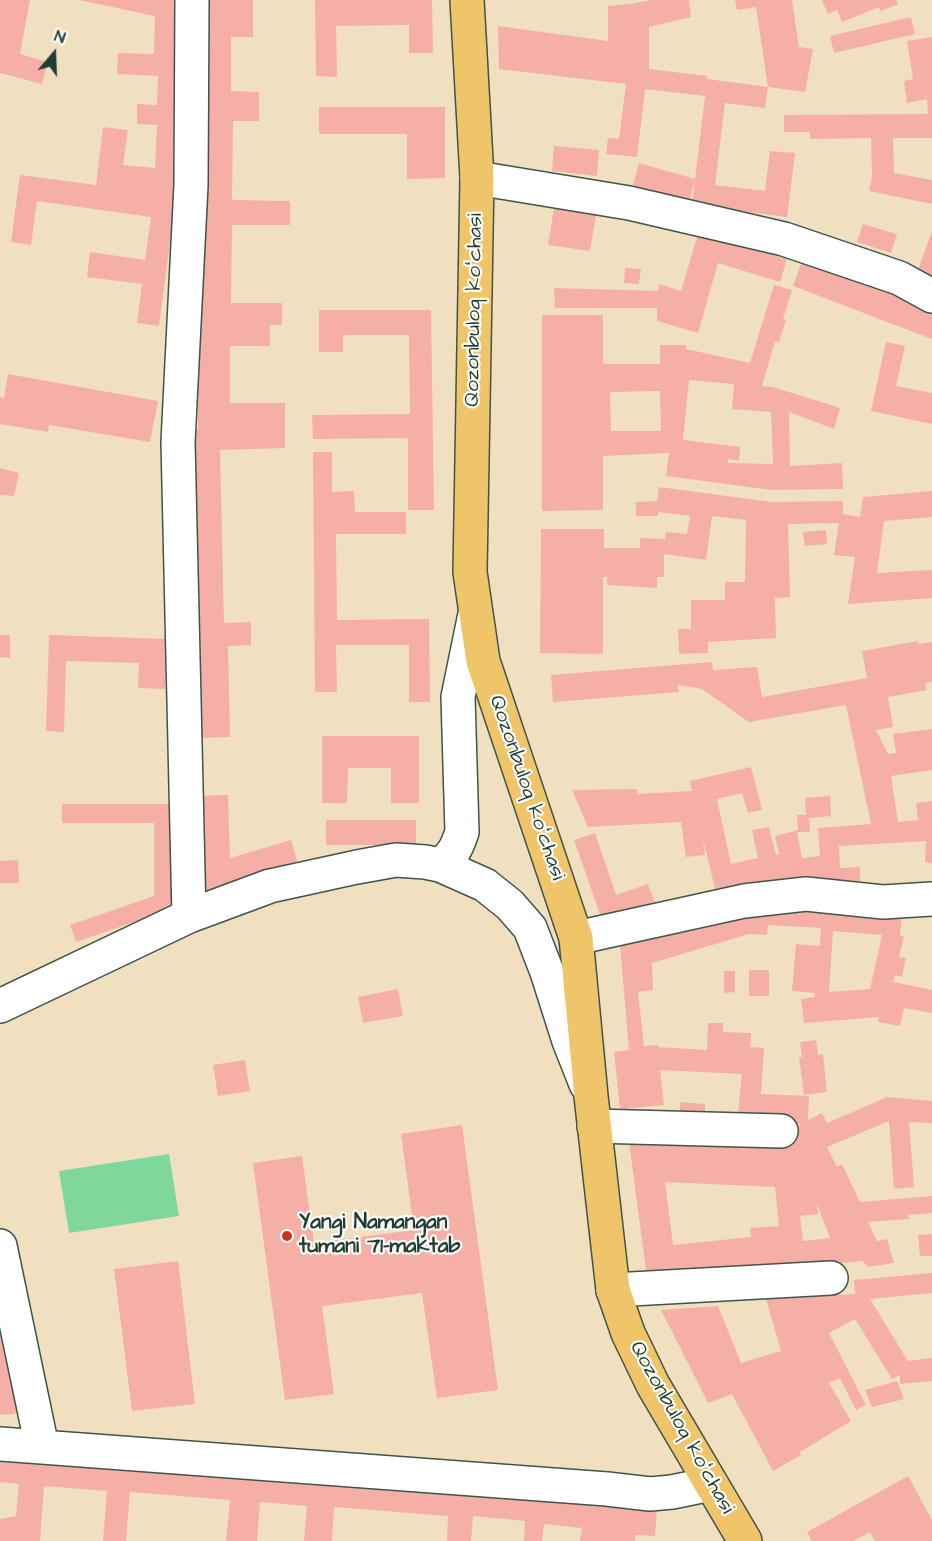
<!DOCTYPE html>
<meta charset="utf-8">
<style>
body{margin:0}
#map{position:relative;width:932px;height:1541px;overflow:hidden;background:#f0e0c0;font-family:"Architects Daughter",sans-serif}
canvas{display:block}
.north{position:absolute;left:24px;top:24px;width:60px;height:60px;-webkit-text-stroke:4px #fdfcf7;paint-order:stroke;rotate:19deg;font-size:16px;font-weight:700;line-height:24px;text-align:center;color:#1f3d34}
.north::after{content:'';display:block;margin:auto;width:21px;height:27px;background:#1f3d34;clip-path:polygon(50% 0,100% 100%,50% 72%,0 100%)}
</style>
<div id="map">
<canvas width="932" height="1541"></canvas>
<div class="north">N</div>
</div>
<script>
const ctx = document.querySelector('canvas').getContext('2d');
ctx.lineJoin = 'round';
function fill(path, color) { ctx.fillStyle = color; ctx.fill(path, 'evenodd'); }
function trace(path, color, width, dash) { ctx.strokeStyle = color; ctx.lineWidth = width; ctx.lineCap = dash ? 'butt' : 'round'; ctx.setLineDash(dash || []); ctx.stroke(path); }
function label(font, color, halo, rows, align = 'center') {
  ctx.font = font + ' "Architects Daughter",sans-serif'; ctx.lineWidth = 4.5; ctx.setLineDash([]); ctx.textBaseline = 'middle'; ctx.strokeStyle = halo; ctx.fillStyle = color; for (const [text, x, y, turn = 0] of rows) {
    ctx.save(); ctx.translate(x, y); ctx.rotate((+turn || 0) * Math.PI / 180); ctx.textAlign = isNaN(turn) ? turn : align; if (halo) ctx.strokeText(text, 0, 0); ctx.fillText(text, 0, 0); ctx.restore();
  }
}
const green = new Path2D(`
 M169,1154L179,1216L69,1233L59,1171Z`);
const building = new Path2D(`
 M0,0H30L20,54L48,62L42,84L0,73Z
 M79,0H182L176,196L159,326L137,323L142,284L87,277L90,252L145,260L151,217L37,201L31,245L11,242L20,175L96,185L103,127L128,130L123,165L155,168L157,125L137,124V104L157,105L158,76L117,74L118,53L154,54L155,16Z
 M200,0H253V37H231V91L259,92V121H233L232,200L290,201V225H232L231,303H282V325H270V346H230V403H285V448L220,450L224,623L251,622V645L228,646L230,737L196,738L188,429H198Z
 M315,0H432L433,53H409V25L336,26L337,77L316,76Z
 M651,0H689L691,17L649,27V69L707,76V79L768,87L765,108L725,103L715,185L765,191L770,151L795,153L787,217L692,205L695,179L689,202L633,185L639,163L695,179L705,96L645,89L637,157L606,154L608,138L619,139L626,84L499,69L498,26L608,41V6L630,4Z
 M735,0H792L799,47L813,49L805,92L768,87L756,7L737,10Z
 M822,0H896L898,4L881,11L879,7L842,22L837,10L828,14Z
 M911,17L915,34L834,53L830,36Z
 M932,37V138H893L894,173L932,180V204L869,191L872,176L871,138L810,139V132H784V115L928,114L927,99L907,103L904,81L913,79L907,41Z
 M319,107H445V178L407,179V134H319Z
 M554,146L599,150L597,176L552,171Z
 M554,208L596,214L590,251L548,245Z
 M863,224L897,234L891,253L857,242Z
 M700,227L725,240L787,259L780,282L718,263L698,333L657,321V308H555L554,288L658,291L659,284L681,291Z
 M932,231V278L917,273Z
 M805,253L932,308V339L793,286Z
 M625,268L641,269L639,284L624,283Z
 M774,285L792,290L783,319L786,320L779,342L775,341L762,386L773,387L840,408L834,429L789,412L790,466L842,463L843,489L772,490L666,476L669,453L603,456V510L542,511V315H603V364H660V345H686V349L750,363ZM689,380L734,384L732,409L771,412L773,464L728,463V459L739,461L740,447L683,440ZM660,391L661,431H611L610,392Z
 M319,310H431L434,510H408V438L313,439L312,415L410,414L409,335H343V352H319Z
 M886,342L905,346L896,386L932,393V424L871,411Z
 M8,374L158,401L150,442L49,425L48,432L0,424V397L4,398Z
 M313,452H332V492L354,491L355,512H406V534H336L337,620L429,619L430,702H409V645H336L337,692H315Z
 M0,468L19,473L14,496L0,495Z
 M659,487L772,502L843,501V514L860,517L863,497L932,491V517L884,521L877,573L932,570V598L848,604L855,557L834,555L839,523L788,524L790,597L775,598L776,638L708,642V653L679,654L678,629H691V600H725V582H745L746,520L712,516L706,560L664,554V577H657V588L607,585V577H603V654L540,653L541,529H604V548H640V538L665,539L666,532L687,534L690,516L658,512V516H636V502L657,501Z
 M826,530L827,544L805,546L803,532Z
 M0,635H10V658L0,657Z
 M49,635L167,639L165,689L138,688L139,663L66,661L64,732L46,731Z
 M918,641L919,644L932,642V682L925,683L927,690L888,697L893,727L876,730L888,754L896,753L893,734L932,729V770L891,776L898,822L918,820L916,803L932,801V863L925,862L926,841L839,846L840,868L860,867V881L822,883L718,901L703,839L705,855L686,857L681,822L588,827L572,790L637,789V794L692,791L690,781L751,767L762,810L748,813L742,793L717,799L731,864L758,858L752,830L769,827L776,855L779,854L775,836L798,830L797,815H806L805,798L830,796L831,816L809,818L810,832H797L802,858L820,856L818,828L871,824L846,705L749,722L702,689L678,685L679,692L553,702L551,675L712,662L713,670L757,667L762,697L867,678L862,651Z
 M322,736H419V803H391V768H348L347,803H322Z
 M228,795L230,858L291,840L298,865L200,893L197,796Z
 M62,804H172V909L76,942L70,925L154,896V823H62Z
 M326,820H416V845H326Z
 M595,833L616,895L648,884L656,906L603,923L574,840Z
 M18,860L19,883H0V861Z
 M756,902L902,913L900,936H904L899,957L906,958L902,977L895,975L893,982L932,990V1013L904,1008L900,1026L878,1022L879,1017L804,1023L801,999L815,997V993L792,991L796,944L820,946L821,928L768,925L767,935L749,934L652,963L653,990L638,992L644,1046L658,1045V1047L707,1050L708,1023H723V1032L751,1033L750,1047L764,1048L761,1094L809,1096L808,1120L822,1113L827,1123L887,1097L932,1101V1123L909,1122L914,1187L894,1189L889,1121L827,1147L837,1167L842,1164L860,1202L932,1196V1213L908,1215L909,1219L868,1222L877,1241L887,1239L894,1263L868,1267L862,1261L754,1271L647,1278L628,1134L796,1141L790,1130L801,1124L737,1122L742,1074L660,1070L664,1105L620,1109L614,1052L629,1050L620,945ZM833,931L882,935L870,989L829,992ZM665,1182L775,1187L779,1226L750,1228L751,1237L673,1245ZM817,1204L830,1238L803,1241L800,1216L818,1214Z
 M749,970H769V996H749Z
 M724,971H735V992L724,993Z
 M398,989L403,1016L363,1023L358,997Z
 M816,1040L818,1055L823,1054L827,1092L804,1095L799,1057H802L800,1042Z
 M245,1060L250,1091L218,1096L213,1065Z
 M680,1102L705,1104V1118H680Z
 M462,1125L498,1390L437,1398L422,1293L322,1306L334,1394L285,1400L253,1163L302,1156L314,1243L414,1230L401,1134Z
 M932,1234V1256H920L918,1235Z
 M178,1261L195,1404L132,1411L114,1269Z
 M932,1273V1293L870,1299L908,1361L932,1358V1381L900,1384V1375L892,1379L855,1319L829,1333L866,1405L856,1410L840,1378L829,1383L851,1421L800,1452L801,1455L773,1471L732,1394L708,1403L661,1310L718,1306L741,1363L781,1351L766,1299L855,1294L854,1280Z
 M0,1321L21,1413L0,1415Z
 M897,1381L904,1399L872,1407L865,1390Z
 M0,1457L657,1508L655,1536L636,1535L635,1541H580L582,1528L544,1524L542,1541H524L525,1521L473,1516L471,1541H447L448,1516L334,1507L332,1541H304L307,1506L260,1502L257,1541H226L230,1500L130,1492L126,1541H103L107,1491L44,1486L40,1541H0V1519L16,1516L19,1484L0,1482Z
 M908,1476L932,1520V1541H875L870,1532L853,1541H812L807,1532Z`);
const minor = new Path2D(`
 M477,178L629,203L784,239L899,278L932,296
 M440,865L485,885L510,905L530,928L547,972L569,1041L586,1084
 M189,916L178,442L191,185L192,0
 M576,938L744,901L806,894L883,902L932,899
 M0,1006L189,916L270,886L357,867L396,860L425,862L440,865C453,856 457,847 462,832L458,697L475,614
 M594,1126L781,1131
 M0,1246L42,1447
 M613,1290L831,1278
 M0,1444L607,1489L650,1494L672,1492L711,1484`);
const major = new Path2D(`
 M467,0L477,178L470,572L483,661L576,938L591,1096L613,1290L628,1333L653,1385L745,1541`);
const markers = [
 [287,1236,6,"#c8321e"]
];
const streetNames = [
 ["Qozonbuloq koʻchasi",475,310,-89],
 ["Qozonbuloq koʻchasi",526,788,71],
 ["Qozonbuloq koʻchasi",681,1428,61]
];
const poiNames = [
 ["Yangi Namangan",299,1224],
 ["tumani 71-maktab",299,1248]
];
fill(green, '#80d79b');
fill(building, '#f6afa7');
trace(minor, '#3e5549', 36);
trace(major, '#3e5549', 36);
trace(minor, '#fff', 33);
trace(major, '#f0c469', 33);
for (const [x, y, r, color] of markers) { const dot = new Path2D(); dot.arc(x, y, r, 0, 2 * Math.PI); ctx.fillStyle = color; ctx.fill(dot); trace(dot, '#fdfcf7', 2); }
label('21px', '#1f3d34', '#fdfcf7', streetNames);
label('bold 21px', '#1f3d34', '#fdfcf7', poiNames, 'left');
</script>
